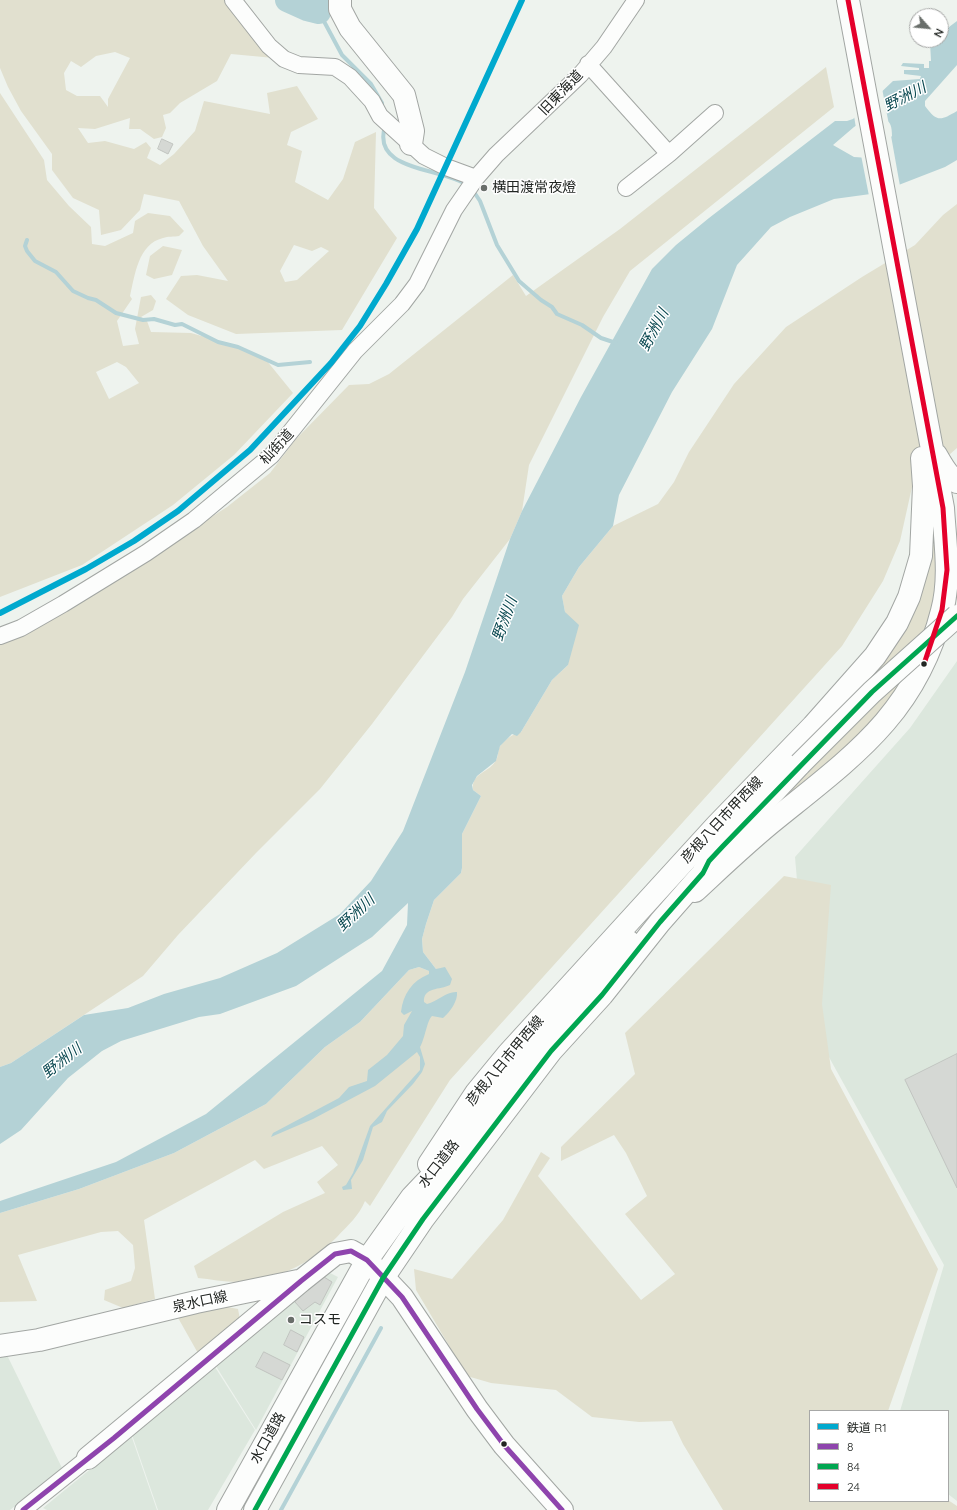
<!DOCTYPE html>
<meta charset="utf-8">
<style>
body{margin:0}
#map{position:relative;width:957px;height:1510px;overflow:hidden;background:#eef3ee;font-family:Quicksand,"Noto Sans JP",sans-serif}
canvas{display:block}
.legend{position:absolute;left:809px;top:1410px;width:140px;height:92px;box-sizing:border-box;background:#fff;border:1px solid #a7a8a7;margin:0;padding:5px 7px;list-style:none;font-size:12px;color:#222623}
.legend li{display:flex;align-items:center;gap:8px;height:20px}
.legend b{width:20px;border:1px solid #a7a8a7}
.north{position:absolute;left:909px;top:8px;width:40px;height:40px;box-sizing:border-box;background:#fff;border:1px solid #a7a8a7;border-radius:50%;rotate:117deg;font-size:11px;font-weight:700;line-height:16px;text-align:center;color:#222623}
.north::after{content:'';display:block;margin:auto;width:14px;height:18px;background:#696e6a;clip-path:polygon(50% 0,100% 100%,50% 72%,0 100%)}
</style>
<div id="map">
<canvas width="957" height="1510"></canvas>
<ul class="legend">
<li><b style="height:5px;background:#00a9ce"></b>鉄道 R1</li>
<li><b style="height:5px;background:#8e44ad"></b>8</li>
<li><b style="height:5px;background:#00a651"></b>84</li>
<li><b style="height:5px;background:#e4002b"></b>24</li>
</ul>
<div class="north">N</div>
</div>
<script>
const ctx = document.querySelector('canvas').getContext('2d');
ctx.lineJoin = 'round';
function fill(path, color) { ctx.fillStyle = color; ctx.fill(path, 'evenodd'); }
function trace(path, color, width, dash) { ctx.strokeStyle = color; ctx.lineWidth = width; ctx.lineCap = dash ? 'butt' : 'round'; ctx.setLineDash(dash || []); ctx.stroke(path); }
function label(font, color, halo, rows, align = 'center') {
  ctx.font = font + ' Quicksand,"Noto Sans JP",sans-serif'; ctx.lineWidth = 3; ctx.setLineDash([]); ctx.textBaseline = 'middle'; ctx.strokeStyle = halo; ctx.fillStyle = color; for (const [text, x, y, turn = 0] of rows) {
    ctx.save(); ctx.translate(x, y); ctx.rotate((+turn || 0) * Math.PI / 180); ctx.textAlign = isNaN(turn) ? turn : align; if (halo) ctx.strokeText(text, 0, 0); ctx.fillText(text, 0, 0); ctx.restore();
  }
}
const built = new Path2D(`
 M957,661V1501L948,1494V1411H900L944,1265L809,1021L795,857L910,728Z
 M326,1271L338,1277L256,1430L214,1363Z
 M7,1355L62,1468L10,1510H0V1356Z
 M213,1364L255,1430L208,1510H158L131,1432Z
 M130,1432L157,1510H47L43,1508L99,1462Z`);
const green = new Path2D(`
 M0,0H228L274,58L231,54L217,81L180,103L170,113L163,115L166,128L162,137L154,139L140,129H129L130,118L95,129L78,128L88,143L105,141L134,149L146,142L151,148L147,158L160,165L174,154L195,131L204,101L270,114L267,93L297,86L318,119L291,132L287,145L302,151L295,182L328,200L343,179L355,142L376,132L374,208L397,238L342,330L236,334L188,315L166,299L181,276L197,275L228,281L203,246L179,201L144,194L140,210L121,230L101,235L99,210L73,198L52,170V154L21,111L8,87L0,68ZM115,52L130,58L108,99V107L100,96H77L66,90L64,73L71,61L81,67L96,56ZM294,245L312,251L321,247L329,251L297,280L285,282L280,271Z
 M826,67L834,107L630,271L603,317L529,465L522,511L510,539L463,599L452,617L372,724L320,789L256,853L178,935L143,976L11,1063L0,1067V642L142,561L227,507L270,473L296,439L349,385L369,384L389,374L513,275L526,296L620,229Z
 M0,93L44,160L47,180L69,206L91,227L92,244L105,246L133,233L135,221L148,213L170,216L184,231L179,236C174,237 168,236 163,238C138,244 135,275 130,296L132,299L117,321L123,346L139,344L135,329L141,297L151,295L156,301L153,310L141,317L147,321L151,332L191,333L230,344L267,361L293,393L234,455L173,505L82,565L0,597ZM117,362L126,367L139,383L109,399L96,372Z
 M957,204V448L912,487L900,541L883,581L842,646L450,1080L370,1206L365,1201C359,1216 348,1225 337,1237C309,1265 277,1280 237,1282C224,1282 210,1279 198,1278L194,1266L283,1212L325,1193L317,1182L338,1165L322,1146L264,1169L255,1160L144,1220L155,1299L123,1308L104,1300L105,1290L131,1281L135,1268L133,1245L118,1231L101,1232L18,1255L37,1301L0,1302V1213L79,1189L174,1153L266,1104L325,1047L360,1022L409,970L419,967L429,971L436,969L423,952L422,939L426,924L434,900L461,873L462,868V834L481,796L473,790C471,772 490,773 496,760C498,757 498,752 499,748C503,740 513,734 521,732L552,680L568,665L565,612L562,596L579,567L613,526L658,504L674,482L689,452L734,384L786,327L862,277L915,245L943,215Z
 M163,246L182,250L172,275L154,279L146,275L150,256Z
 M933,545H942L938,614L891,711L724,855L812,768L795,753L887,657L909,623L920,598Z
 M784,876L831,885L822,1004L831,1069L938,1269L888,1411H810V1501L948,1500L957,1506V1510H723L683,1444L672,1421L639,1422L592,1417L556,1390L491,1383L467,1376L416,1290L414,1269L452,1279L503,1220L541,1152L550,1158L538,1176L641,1300L675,1274L625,1214L647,1196L626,1153L614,1135L561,1161V1147L635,1074L625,1033Z
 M217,1305L238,1309L241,1325L199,1355L177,1316Z`);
const water = new Path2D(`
 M957,21V65L925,101V106C937,122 940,121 957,111V160L945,167L878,193L834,199L790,217L771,227L737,265L712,329L672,392L619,495L613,526L579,567L562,596L565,612L579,625L568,665L552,680L521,732L517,736L512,734L500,746L496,761L477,776L472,785L473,790L481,796L462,834V868L461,873L434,900L426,924L422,939L423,952L436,969L445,967L452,979L450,985C440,990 423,987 424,1002L427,1004C438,1001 447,991 457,992C458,1001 450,1012 443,1018L432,1016C427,1020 425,1039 420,1047L425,1064L422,1072L413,1084L387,1111L382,1122L373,1127L363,1160L351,1180L352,1189L343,1190L342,1187L346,1185L353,1173L370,1126L420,1070V1057L417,1052L375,1086L313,1119L271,1137L273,1133L339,1098L349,1087L367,1081L368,1070L387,1055L403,1036L404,1025L412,1011L404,1015L401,1012C403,994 412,981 429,974V971L419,967L409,970L360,1022L325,1047L266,1104L174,1153L79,1189L0,1213V1201L116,1162L206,1114L382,971L407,925L408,903L372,937L296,986L220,1014L199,1017L121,1041L102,1051L68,1078L21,1130L0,1144V1067L11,1063L84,1015L128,1008L164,994L220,978L277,953L340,914L371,881L403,831L465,672L510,539L522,511L581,397L652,269L676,245L709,218L835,121H847L853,119L893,81L920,79L921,76L904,74V70H919V68L901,66L903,63L924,64V68H929V61H931L930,42L933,40H941V33ZM868,118C885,119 892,117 892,136L869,158L854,157L833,145L854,127Z`);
const pier = new Path2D(`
 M882,88L889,125L884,121L869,120L856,128L854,116Z
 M890,130L900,186L878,195L869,196L861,155L868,156L887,139L890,136Z`);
const stream = new Path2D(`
 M319,12L342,55L371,84L382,103
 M385,126C371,172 442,167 467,185
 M472,189L480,201L497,245L519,281L541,300L552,307L557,314L582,325L601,338L616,343
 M27,240L25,246L27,251L35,261L56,272L73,291L88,298L96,300L116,313L143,320L154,319L175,325L182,324L218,342L238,347L278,365L310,362
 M281,1510L381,1328`);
const river = new Path2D(`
 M287,0L307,9L319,12L320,0`);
const building = new Path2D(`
 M162,139L173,144L168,154L158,149Z
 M957,1054V1188L905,1080Z
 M324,1277L332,1282L320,1305L315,1302L303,1311L295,1302Z
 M291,1330L304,1337L297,1352L284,1345Z
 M264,1352L290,1365L282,1380L256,1367Z`);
const street = new Path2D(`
 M233,0L269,46L284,59L299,65L335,67L350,77L372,101L380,116L424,156L446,167L476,178
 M588,64L669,154
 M626,188L669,154L715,113
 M0,636L21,628L63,604L146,553L194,520L272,455L355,351L402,304L417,284L454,210L476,178L496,155L580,75L604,47L636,0
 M23,1510L88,1458`);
const secondary = new Path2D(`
 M340,0V9L350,28L404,95L413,131L411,144
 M0,1346L39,1340L196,1302L298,1281
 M88,1458L301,1281L335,1254L351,1251L367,1260L402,1297L477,1409L504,1445L562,1510`);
const primary = new Path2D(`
 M936,455C942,465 947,476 957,482
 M695,891C722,866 749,840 778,817C855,755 917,711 942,611C951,578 945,542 943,508L848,0
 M429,1164L476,1093L508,1054L717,825L813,726L875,656L897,623L909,597L921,556L924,486L922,458`);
const highway = new Path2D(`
 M228,1510L367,1260L412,1197L431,1177L480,1110L569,1004L628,941
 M255,1510L383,1278L423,1219L551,1051L602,995L660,922L703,873L709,861L800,764`);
const highwayBridge = new Path2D(`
 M800,764L872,692L957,616`);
const bus1 = new Path2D(`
 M23,1510L114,1438L301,1281L335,1254L351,1251L367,1260L402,1297L477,1409L504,1445L562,1510`);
const bus2 = new Path2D(`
 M255,1510L383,1278L423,1219L551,1051L602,995L660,922L703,873L709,861L723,846L872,692L957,616`);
const bus3 = new Path2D(`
 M848,0L943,508L947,570L942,610L924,664`);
const rail1 = new Path2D(`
 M0,613L86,569L134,541L178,511L250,450L331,363L360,326L386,284L417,229L522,0`);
const markers = [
 [484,188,4,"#696e6a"],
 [924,664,3.5,"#222623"],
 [291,1320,4,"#696e6a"],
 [504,1444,3.5,"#222623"]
];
const streetNames = [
 ["旧東海道",561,93,-46],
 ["杣街道",277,447,-47],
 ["彦根八日市甲西線",722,820,-47],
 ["彦根八日市甲西線",505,1061,-50],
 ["水口道路",439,1164,-52],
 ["泉水口線",200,1302,-12],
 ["水口道路",268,1438,-61]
];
const poiNames = [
 ["横田渡常夜燈",492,188],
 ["コスモ",299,1320]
];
const waterNames = [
 ["野洲川",905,97,-27],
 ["野洲川",654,330,-62],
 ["野洲川",505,619,-70],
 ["野洲川",356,913,-43],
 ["野洲川",62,1061,-38]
];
fill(built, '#dce7dd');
fill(green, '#e1e0cf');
fill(water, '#b4d2d6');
fill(pier, '#eef3ee');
trace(stream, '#b4d2d6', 4);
trace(river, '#b4d2d6', 24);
fill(building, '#d5d8d4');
trace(building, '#c1c4c0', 1);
trace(street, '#a2a6a3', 18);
trace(secondary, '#a2a6a3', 24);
trace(primary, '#a2a6a3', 24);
trace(highway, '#a2a6a3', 24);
trace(street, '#fcfdfc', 16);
trace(secondary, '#fcfdfc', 22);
trace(primary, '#fcfdfc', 22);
trace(highway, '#fcfdfc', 22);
trace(highwayBridge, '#a2a6a3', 24, []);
trace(highwayBridge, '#fcfdfc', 22);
trace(bus1, '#8e44ad', 5);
trace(bus2, '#00a651', 5);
trace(bus3, '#e4002b', 5);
trace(rail1, '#00a9ce', 6);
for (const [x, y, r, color] of markers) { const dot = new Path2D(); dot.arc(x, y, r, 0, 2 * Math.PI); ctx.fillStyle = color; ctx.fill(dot); trace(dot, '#fff', 1.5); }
label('14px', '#222623', '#fff', streetNames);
label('14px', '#222623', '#fff', poiNames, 'left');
label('italic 15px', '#094850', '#fff', waterNames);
</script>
